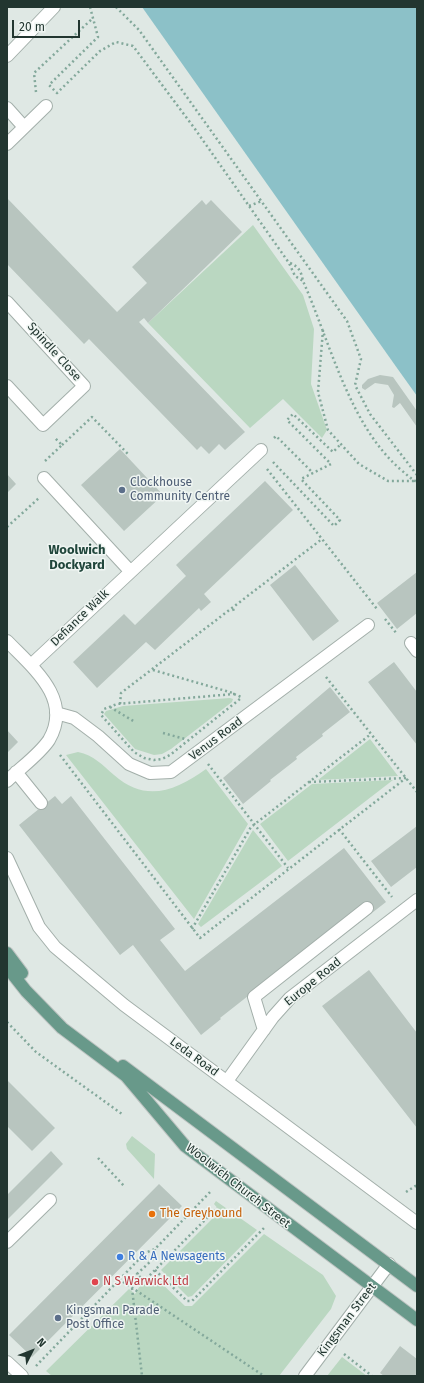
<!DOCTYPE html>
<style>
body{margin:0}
#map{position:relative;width:424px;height:1383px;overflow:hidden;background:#dfe8e4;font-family:"Fira Sans",sans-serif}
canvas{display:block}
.frame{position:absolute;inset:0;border:8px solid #223630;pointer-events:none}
.north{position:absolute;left:12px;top:1331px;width:40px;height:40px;-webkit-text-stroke:3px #eff5f2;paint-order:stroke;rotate:48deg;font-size:11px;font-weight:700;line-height:16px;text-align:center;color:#223630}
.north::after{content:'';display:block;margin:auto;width:14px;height:18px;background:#223630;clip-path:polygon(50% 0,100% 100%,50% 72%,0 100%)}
.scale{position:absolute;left:12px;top:20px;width:68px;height:18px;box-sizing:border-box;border:2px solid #223630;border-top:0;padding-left:5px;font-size:12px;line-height:14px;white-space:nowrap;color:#223630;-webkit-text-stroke:3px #eff5f2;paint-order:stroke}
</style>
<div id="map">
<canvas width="424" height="1383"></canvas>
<div class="frame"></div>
<div class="north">N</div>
<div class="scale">20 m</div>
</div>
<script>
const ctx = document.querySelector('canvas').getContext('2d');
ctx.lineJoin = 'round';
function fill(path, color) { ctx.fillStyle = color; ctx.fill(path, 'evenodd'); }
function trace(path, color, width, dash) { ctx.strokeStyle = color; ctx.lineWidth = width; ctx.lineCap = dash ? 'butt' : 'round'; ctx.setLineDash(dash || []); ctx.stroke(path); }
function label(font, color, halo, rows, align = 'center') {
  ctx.font = font + ' "Fira Sans",sans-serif'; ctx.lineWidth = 3; ctx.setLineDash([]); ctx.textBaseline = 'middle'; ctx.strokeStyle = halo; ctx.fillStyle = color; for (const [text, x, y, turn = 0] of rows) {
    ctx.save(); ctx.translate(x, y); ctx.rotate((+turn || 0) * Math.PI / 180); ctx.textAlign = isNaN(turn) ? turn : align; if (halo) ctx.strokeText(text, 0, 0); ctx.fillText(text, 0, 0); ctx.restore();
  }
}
const green = new Path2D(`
 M253,225L303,295L314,329L311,384L327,430L322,438L283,399L250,428L148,323Z
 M230,698L233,699L232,702L171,749L162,754L154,755L135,749L104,714L106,711L123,706Z
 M370,739L398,776L318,780Z
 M78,752C94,755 102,765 114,775C146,803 175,791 206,769L248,824L194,919L66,755Z
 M393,780L288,861L260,824L312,784Z
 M253,830L282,866L201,927L198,924Z
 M132,1136L155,1154L154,1179L127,1149L126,1144Z
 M216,1201L257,1230L192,1296L188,1297L161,1270L220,1211L214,1204Z
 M264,1234L323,1275L336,1296L331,1309L279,1376H52L46,1371L129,1289L135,1294L141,1284L147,1285L155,1277L185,1306H192Z
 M342,1357L367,1376H327Z`);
const water = new Path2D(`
 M142,7H417V396L397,368Z`);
const building = new Path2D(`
 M7,198L117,312L147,283L132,267L202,200L206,205L211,200L242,232L148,323L144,318L139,322L245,432L225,450L219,444L209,454L201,446L197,450L89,339L84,344L7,264Z
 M380,375L393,377L417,411V427L400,403L394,408L392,407L394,395L388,385L375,383L365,390L362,388V385L368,379Z
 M120,449L163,495L124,531L81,485Z
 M7,474L16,484L7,493Z
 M265,481L293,510L204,594L211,602L201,611L199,608L155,650L146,642L97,688L73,662L124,614L135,625L186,576L176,565Z
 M295,565L339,621L313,641L270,585Z
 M417,572V613L397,629L377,603Z
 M394,662L417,692V745L368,682Z
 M330,687L350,712L322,734L323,736L296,757L297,759L270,780L271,781L243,804L223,778Z
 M7,730L18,742L7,753Z
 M55,796L62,804L71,796L175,929L160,940L185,971L344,848L386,902L268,994L262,985L220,1018L221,1019L201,1035L133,945L120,955L19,825Z
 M417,826V867L391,887L371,861Z
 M369,970L417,1033V1128L322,1006Z
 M7,1080L55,1128L32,1151L7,1126Z
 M51,1151L63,1164L7,1220V1195Z
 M159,1184L182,1206L32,1357L9,1335Z
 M400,1346L417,1359V1376H384L380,1373Z`);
const path = new Path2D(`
 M90,7L98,37L49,85L57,93L100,51L116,42L133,46L195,129L289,263L295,276L303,281
 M116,7L139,30L347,321L361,359L355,385L370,414L417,475
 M36,92L34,73L93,18
 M249,206L262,201
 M290,263C299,267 301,271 303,281C330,342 349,424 400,469C406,474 411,479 417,482
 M323,330L318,392L328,430L359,464L388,481H414
 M274,438L276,436L313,473
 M62,445L92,417L128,454
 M45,461L62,445L54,437
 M273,462L334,526L340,520L301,479L331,464L287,420L293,414L333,452L341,444
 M267,469L377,609
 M7,527L39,498
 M233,609L235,613
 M385,619L397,634
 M153,670L233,693
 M326,677L417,792
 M234,694L241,697L240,699L170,755L162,759L154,760L144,758L134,752L101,715L104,709L117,704Z
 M120,704L121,693L322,539
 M110,707L135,722
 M163,733L185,739
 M60,755L200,938L406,778
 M208,764L288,868
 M309,782L406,778
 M339,829L392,897
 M192,929L251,827L371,734
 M7,1022L36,1052L122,1114
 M98,1158L125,1187
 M406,1192L417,1185
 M155,1249L152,1260L137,1274L144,1281L217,1208
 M155,1270L187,1301H192L264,1228
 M119,1279L264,1376
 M132,1288L142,1376
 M344,1354L372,1376
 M36,1366L145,1253L155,1249L212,1190`);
const minor = new Path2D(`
 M7,56L54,7
 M7,108L24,127
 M7,144L46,106
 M7,302L84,386L43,425L7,386
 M44,478L130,571
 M7,641C33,668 73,699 49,740C39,755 20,768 7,781
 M411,643L417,651
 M31,665L261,450
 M56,713L74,718L98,736L129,764L150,773L171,772L368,625
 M16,772L41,803
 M7,858L39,927L55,947L124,1005L417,1223
 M264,1030L254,997L367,908
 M227,1081L273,1017L290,998L417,900
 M7,1242L50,1200
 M7,1362L22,1376
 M305,1376L389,1264`);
const major = new Path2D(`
 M7,953L22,973
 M7,967L26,991L62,1028L126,1076L185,1146L417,1320
 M123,1066L417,1286`);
const markers = [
 [122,490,4,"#5c6f8a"],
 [152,1214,4,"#e8710a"],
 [120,1257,4,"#3f7fe0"],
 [95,1282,4,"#e0444e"],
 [58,1318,4,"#5c6f8a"]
];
const streetNames = [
 ["Spindle Close",54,352,48],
 ["Defiance Walk",80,618,-44],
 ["Venus Road",216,739,-37],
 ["Europe Road",313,982,-39],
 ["Leda Road",194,1057,36],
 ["Woolwich Church Street",238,1186,38],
 ["Kingsman Street",347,1320,-53]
];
const serviceNames = [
 ["Clockhouse",130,483],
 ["Community Centre",130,497],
 ["Kingsman Parade",66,1311],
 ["Post Office",66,1325]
];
const foodNames = [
 ["The Greyhound",160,1214]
];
const shopNames = [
 ["R & A Newsagents",128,1257]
];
const healthNames = [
 ["N S Warwick Ltd",103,1282]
];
const neighbourhoodNames = [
 ["Woolwich",77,550],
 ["Dockyard",77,565]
];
fill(green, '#bad7c1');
fill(water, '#8cc1c8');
fill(building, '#b8c5bf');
trace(minor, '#a3afaa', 14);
trace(major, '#bdc3c1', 14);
trace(path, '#83a89b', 2.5, [2, 3]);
trace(minor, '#fff', 12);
trace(major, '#68998a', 12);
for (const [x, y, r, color] of markers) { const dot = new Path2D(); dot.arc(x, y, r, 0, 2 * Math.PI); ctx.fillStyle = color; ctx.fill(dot); trace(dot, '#eff5f2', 1.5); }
label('12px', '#223630', '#eff5f2', streetNames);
label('12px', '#4e5e75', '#eff5f2', serviceNames, 'left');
label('12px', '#c56008', '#eff5f2', foodNames, 'left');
label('12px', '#366cbe', '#eff5f2', shopNames, 'left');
label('12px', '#be3a42', '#eff5f2', healthNames, 'left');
label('bold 13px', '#20463b', '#eff5f2', neighbourhoodNames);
</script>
